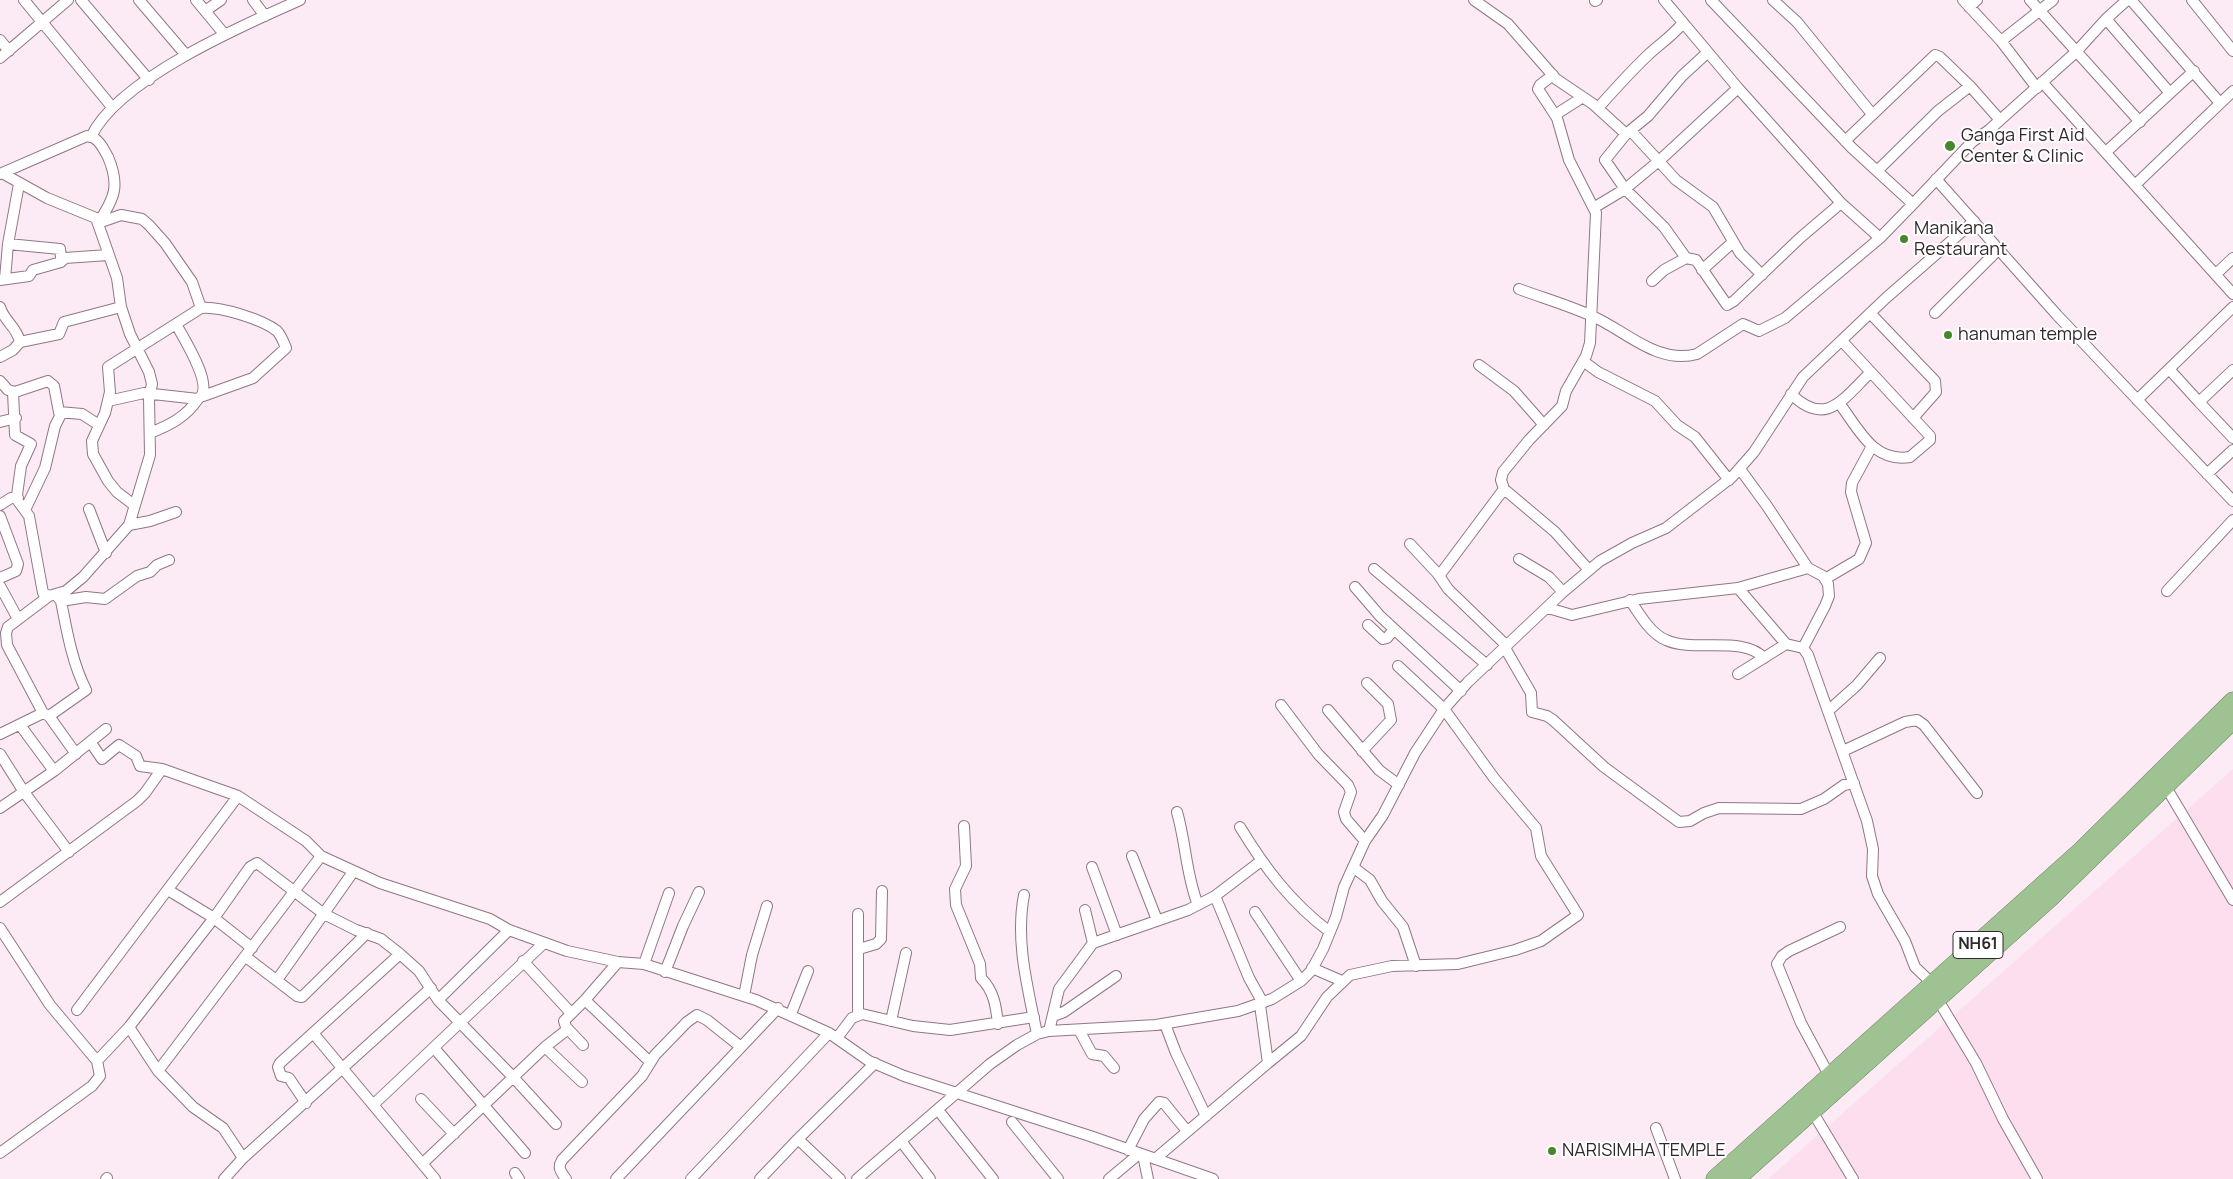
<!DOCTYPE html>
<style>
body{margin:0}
canvas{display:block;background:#fceaf4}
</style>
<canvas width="2233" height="1179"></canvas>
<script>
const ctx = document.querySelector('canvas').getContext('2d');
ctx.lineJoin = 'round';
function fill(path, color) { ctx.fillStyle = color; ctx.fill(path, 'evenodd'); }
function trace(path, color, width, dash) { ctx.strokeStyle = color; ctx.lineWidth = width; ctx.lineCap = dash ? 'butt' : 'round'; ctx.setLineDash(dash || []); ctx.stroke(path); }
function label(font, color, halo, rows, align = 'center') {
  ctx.font = font + ' Manrope,sans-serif'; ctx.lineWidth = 4; ctx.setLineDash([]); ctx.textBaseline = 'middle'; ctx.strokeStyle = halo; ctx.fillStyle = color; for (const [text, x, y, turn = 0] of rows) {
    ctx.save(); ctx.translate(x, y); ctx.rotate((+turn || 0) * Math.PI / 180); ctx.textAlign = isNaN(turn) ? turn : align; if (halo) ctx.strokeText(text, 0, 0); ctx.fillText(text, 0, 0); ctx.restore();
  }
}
const built = new Path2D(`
 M2233,769V1179H1768Z`);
const minor = new Path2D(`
 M24,0L112,107
 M81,0L149,80
 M139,0L186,55
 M196,0L225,35
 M253,0L265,16
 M1474,0L1508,24L1556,79L1593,104L1626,134L1648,116L1682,76L1707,53
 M1664,0L1738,88
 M1711,0L1852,148L1913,204L1972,142L1989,130L2076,52L2106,19L2127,0
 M1773,0L1797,22L1872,114
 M1963,0L2001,41L2037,88
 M2030,0L2140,122
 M2131,0L2220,103
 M2192,0L2233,51
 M1595,1L1597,0
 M1969,7L1977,0
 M205,11L221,0
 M2106,19L2170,93
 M0,40L9,51
 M2001,41L2053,0
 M0,58L68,0
 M2042,82L2233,294
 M1598,108C1614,90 1630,72 1648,55C1661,43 1671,37 1682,24
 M1555,115L1583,97
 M1631,131L1676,180L1713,207L1740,253L1762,275
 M1626,134L1605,160L1625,189L1660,160L1738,88L1841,203
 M91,137C117,80 243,25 300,0
 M1845,141L1935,55L1940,57L1970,86
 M2106,152L2194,71
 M1877,171L1938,111L1970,86L2000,120
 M0,174L87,136L94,138C101,142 104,150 108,157C120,185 115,198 98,223
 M1936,179L2057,315L2233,501
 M2136,184L2233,91
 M1595,207L1625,189L1664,227L1686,258L1696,260L1727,305L1734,301L1800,238L1841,203L1880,238
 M98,223L121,215L142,219L149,225L165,243L192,282L201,308
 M8,244L60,249L61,257L65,258L108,255
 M1702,270L1733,242
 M2216,274L2233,258
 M5,279L8,244L19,184
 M0,280L29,276L33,270L61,262L65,258
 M1652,281L1664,270L1686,258
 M1519,289C1543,298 1568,305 1592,316C1625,330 1657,365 1697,354L1743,324L1759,331L1785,318L1880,238L1913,204
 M0,307C4,321 17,327 20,342
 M1870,313L1935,381L1936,392L1913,418
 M1935,313L1999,249
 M0,357L13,350L20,342L59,334L64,322L121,307L117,278L96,218L47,198L2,173
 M1583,361L1598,372L1655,401L1677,425L1695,437L1729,480
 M1479,365L1514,391L1544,425
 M2169,369L2199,402L2233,370
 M0,381L8,390L15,392L48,381L54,386L59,412L82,414L99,425
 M13,392L15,435L31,444L21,466L17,495L18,501L29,516L43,593L49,596
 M1791,394C1826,428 1843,399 1870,373
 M2137,400L2233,307
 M108,401L144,393L198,399C216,388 184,339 176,324
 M2199,402L2233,438
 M1839,403C1859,429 1873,463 1910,457L1930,440V436L1842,341
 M0,422L16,418
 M150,433C170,425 186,417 198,399
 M1740,469L1767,506L1808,568L1823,576L1828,584L1829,596L1825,606L1803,648
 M2207,474L2233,450
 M1504,489L1501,480L1503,472L1529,440L1562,406L1566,391L1586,356L1590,343L1596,213L1569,160L1557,118L1538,89L1540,85L1553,75
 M0,505L11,498H18
 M134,505L117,492L108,481L93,454L92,441L105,413L110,392L108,367L201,308C219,306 262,319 277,331C281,335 284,343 286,348L253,378L203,396
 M89,509L106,553
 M25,510L45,468L55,426L61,414
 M0,516L18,564L16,571L0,578
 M129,525L150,521L176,512
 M1410,544L1438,574L1448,589L1507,646
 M1519,559L1549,577L1563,592
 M1374,569L1487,665
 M1439,576L1504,489L1555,532L1589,570
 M1825,579L1859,559L1866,543L1851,492L1852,483L1872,446
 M0,586L18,619
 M1355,587L1380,616L1461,691
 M1738,588L1786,644
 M2167,591L2233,520
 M1630,600C1639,614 1651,634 1666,640C1694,653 1743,635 1764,658
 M61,601L86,597L105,599L137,576L150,572L157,565L169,560
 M1548,608L1572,615L1639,599L1738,588L1808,568
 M1368,625L1383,639L1387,638L1394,629
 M1505,648L1531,693L1532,712L1547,716L1553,720L1604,767L1679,822L1690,821L1704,813L1719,808L1801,809L1824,799L1844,785L1854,783
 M1738,674L1786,644L1803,648L1808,655L1867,821L1873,849L1872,876L1878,894L1905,941L1915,967L1936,987
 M1281,705L1318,754L1348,785L1351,792L1344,812L1346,819L1365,841
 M1328,710L1379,770L1399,785
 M1828,711L1857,685L1880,658
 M43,713L7,645L6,633L8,627L49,596L66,591L83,577L129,525L150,455L149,398L152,384L149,372L130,334L121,307
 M49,716L76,754
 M20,725L54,771
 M0,734L43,713L49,716L86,690C72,662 67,632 61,601L56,595
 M91,743L102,759L119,745L136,756L140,766L162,769L238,796L306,841L321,856L380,883L490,919L509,930L567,951L618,962L644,964L756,1000L829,1033L869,1061L904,1076L1090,1136L1213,1179
 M1362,751L1391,720L1388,704L1367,683
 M1843,751L1905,722L1917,720L1924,725L1977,793
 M0,754L24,792L69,852
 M2166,787L2233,900
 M0,808L54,771L106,729
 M1177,812C1186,843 1186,875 1198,905
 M964,826L966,866L955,889L956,905L980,964L981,978C994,991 996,1006 998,1024
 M1240,827C1265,868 1291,903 1330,932
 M1132,856L1157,920
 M1261,861L1215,896L1249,978L1263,1003
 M1092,867L1117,935
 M1353,867L1370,880L1382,901L1403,927L1416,966
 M168,890L214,918L252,948
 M1024,895C1015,942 1028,988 1037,1034
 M0,902L137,801L145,793L162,769
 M1085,910L1093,943
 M1255,912L1301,981
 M858,914V1014
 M0,928L50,1005L97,1061L100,1076L92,1086L0,1153
 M859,949L876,944L881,939L882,891
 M246,957L297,996L302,997L367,933
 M523,961L571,1013
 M644,964L669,893
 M1312,968L1342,981
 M665,972L683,926L699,892
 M277,980L353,872
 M744,996L752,955L767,906
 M438,1000L509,930
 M585,1000L650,1062
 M1938,1000L1976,1063L2003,1119L2037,1179
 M77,1010L238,796
 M791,1014L808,971
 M1053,1016L1064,1012L1116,976
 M891,1021L906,953
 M1165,1024L1176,1053L1206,1116
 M129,1027L158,1071L321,856
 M1079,1030L1092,1054L1104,1056L1114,1068
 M1049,1031L1059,989L1093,943L1188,910L1215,896
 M313,1033L435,1179
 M837,1038L852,1018L862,1014L913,1026L950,1030L1034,1017
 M583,1045L566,1027L564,1021L585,1000L618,962
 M545,1047L582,1082
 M434,1048L525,1153
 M97,1061L129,1027L214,918L250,867L257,863L324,914L356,930L381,939L400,954L419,971L438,1000L514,1078L556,1124
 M1268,1063L1301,1036L1327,997L1350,975L1392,966L1458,964L1515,950L1541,941L1578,915L1541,856L1536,828L1494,778L1444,709L1398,666
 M158,1071L193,1107L223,1128L243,1158
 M1830,1077L1801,1023L1777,964L1782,956L1789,951L1840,927
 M421,1099L454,1134
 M306,1103L289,1078L281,1076L278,1067L280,1063L400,954
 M373,1105L544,943
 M938,1110L993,1179
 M1812,1111L1853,1179
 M1012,1122L1058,1179
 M1656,1128L1675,1179
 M901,1141L930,1179
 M1128,1150L1144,1119L1159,1102L1164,1103L1187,1131
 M1143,1155L1148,1179
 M1155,1159L1268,1063L1260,1005
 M423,1163L545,1047L568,1029
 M515,1173L519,1179
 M106,1179L107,1178
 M224,1179L243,1158L431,988
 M566,1179C561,1172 557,1168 562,1160L642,1076L655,1055L687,1022L697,1015L707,1020L741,1047
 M616,1179L778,1008
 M691,1179L829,1033
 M760,1179L798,1139
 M840,1179L798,1139L875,1063
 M857,1179L990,1064L1017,1045L1037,1034L1049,1031L1156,1025L1238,1011L1272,999L1301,981L1311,971L1323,949L1336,917L1344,887L1365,841L1383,815L1415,753L1444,709L1468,682L1562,593L1600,561L1632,543L1666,528L1732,477L1754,452L1803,377L1886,298L1974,221
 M1109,1179L1139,1154`);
const trunk = new Path2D(`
 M1715,1179L2082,850L2233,701
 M1736,1179L2050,898L2233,720`);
const markers = [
 [1950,146,6,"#45872a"],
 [1904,239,5,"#45872a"],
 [1948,335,5,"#45872a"],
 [1552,1151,5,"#45872a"]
];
const shields = [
 [1978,945,50]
];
const shieldNames = [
 ["NH61",1978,945]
];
const poiNames = [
 ["Ganga First Aid",1961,136],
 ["Center & Clinic",1961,157],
 ["Manikana",1914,229],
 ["Restaurant",1914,250],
 ["hanuman temple",1958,335],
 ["NARISIMHA TEMPLE",1562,1151]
];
fill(built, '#fcdeef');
trace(minor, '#917685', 12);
trace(trunk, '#69825d', 19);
trace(minor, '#fff', 10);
trace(trunk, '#9ec292', 18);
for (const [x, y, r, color] of markers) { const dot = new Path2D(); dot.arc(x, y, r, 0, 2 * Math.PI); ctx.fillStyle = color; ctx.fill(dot); trace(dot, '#fff', 2); }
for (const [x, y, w] of shields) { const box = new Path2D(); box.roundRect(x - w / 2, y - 13.5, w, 27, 4); ctx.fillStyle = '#fff'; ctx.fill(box); trace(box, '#32272d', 1); }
label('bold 16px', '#32272d', null, shieldNames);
label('18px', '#32272d', '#fff', poiNames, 'left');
</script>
